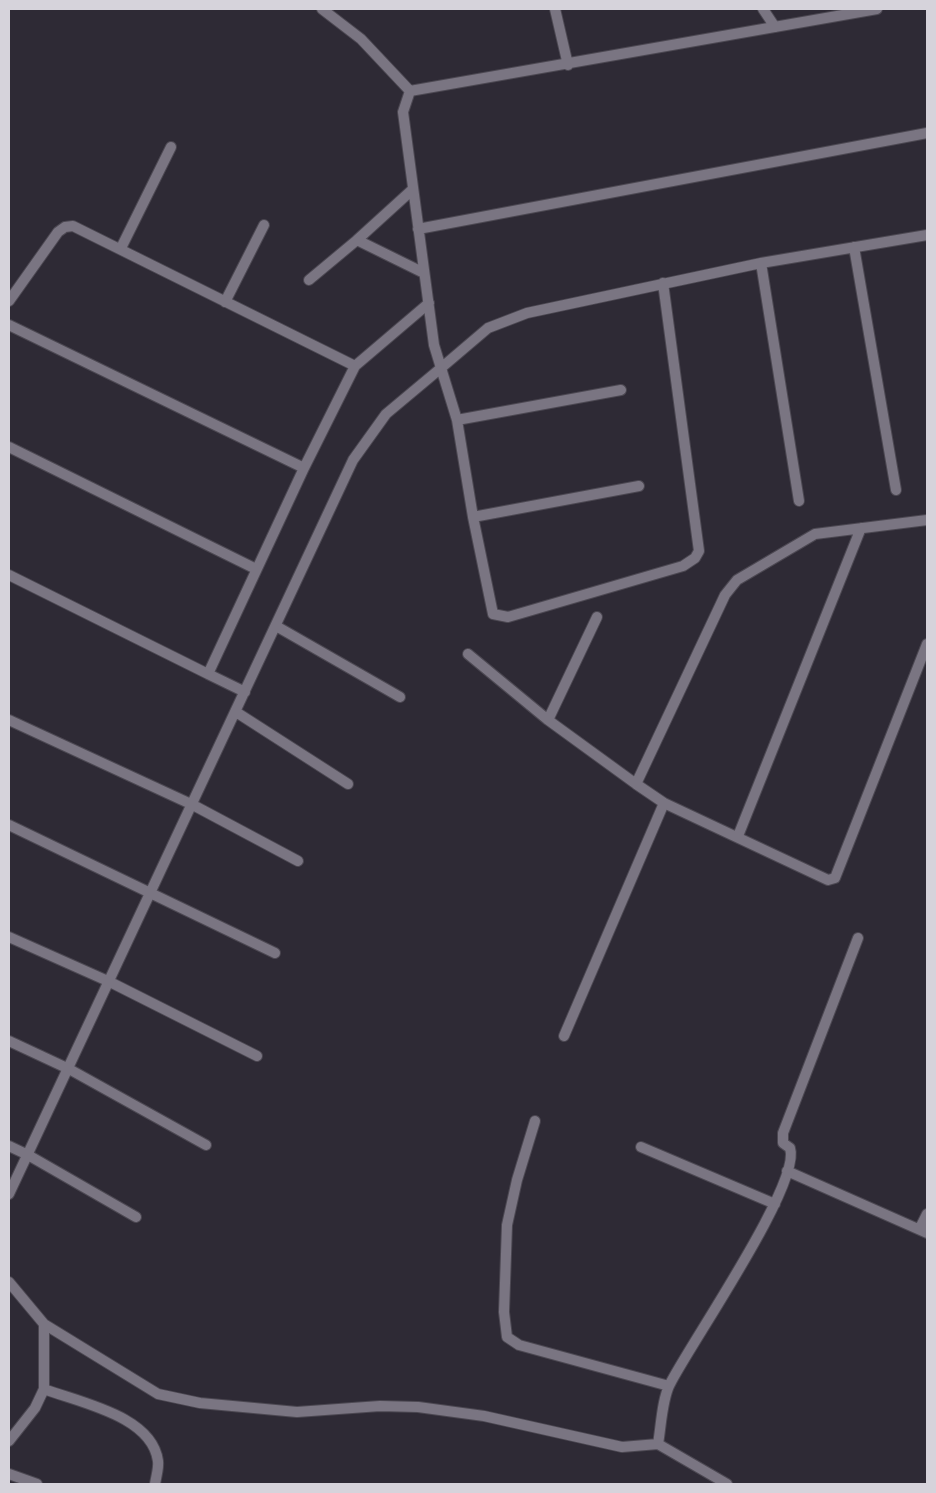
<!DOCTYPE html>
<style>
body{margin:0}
#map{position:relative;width:936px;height:1493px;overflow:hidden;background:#2e2a35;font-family:"Golos Text",sans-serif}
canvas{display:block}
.frame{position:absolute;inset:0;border:10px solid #d6d3db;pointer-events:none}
</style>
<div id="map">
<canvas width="936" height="1493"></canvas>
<div class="frame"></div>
</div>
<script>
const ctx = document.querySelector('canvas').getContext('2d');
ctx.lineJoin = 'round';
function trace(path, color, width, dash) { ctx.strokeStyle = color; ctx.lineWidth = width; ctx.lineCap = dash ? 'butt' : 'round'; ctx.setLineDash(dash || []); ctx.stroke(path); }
const minor = new Path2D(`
 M555,9L568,65
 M763,9L775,27
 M410,91L877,9
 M412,190L357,240L424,273
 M418,229L927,133
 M854,247L896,490
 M121,248L171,147
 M761,263L799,501
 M309,280L357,240
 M663,283L699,551L695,558L683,566L508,617L493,614L473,517L457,420L441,368L488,328L527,313L761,263L927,235
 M9,301L58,232L65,227L73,226L355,366
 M225,302L264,225
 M9,325L304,468
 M457,420L621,390
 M9,447L256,569
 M473,517L639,486
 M927,520L815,534L737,580L725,595L636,784L664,803L828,880L835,878L927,644
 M9,575L208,674
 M276,626L400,697
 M468,654L548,720L636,784
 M245,692L208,674L304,468L355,366L429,303
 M236,712L348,784
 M9,720L193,805L298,861
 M548,720L597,617
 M9,825L275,953
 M738,836L861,528
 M9,937L110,982L257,1056
 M564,1036L664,803
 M9,1041L69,1069L206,1145
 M535,1121L517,1180L507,1225L504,1312L507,1337L519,1345L669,1386
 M9,1146L28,1155L136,1217
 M641,1147L775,1204
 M787,1171L927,1233
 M9,1194L353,460L386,414L441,368L434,345L403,112L410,91L361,39L322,9
 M920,1228L927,1214
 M9,1282L44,1324V1389L35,1408L9,1441
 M44,1324L158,1394L200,1403L297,1412L380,1406L418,1407L484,1416L622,1447L658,1444L727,1484
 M44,1389C81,1403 152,1416 158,1461C159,1468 156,1477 155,1484
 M658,1444C661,1427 662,1399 670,1384C690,1344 802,1183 790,1148L783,1143V1133L858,938
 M9,1474L37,1484`);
trace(minor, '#4c4852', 12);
trace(minor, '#7a7582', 10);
</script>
